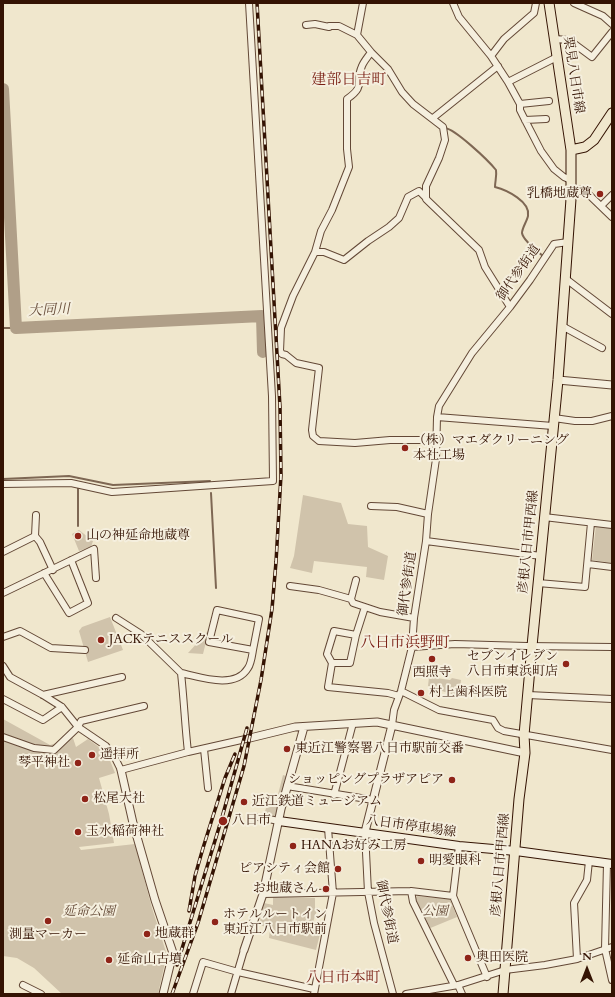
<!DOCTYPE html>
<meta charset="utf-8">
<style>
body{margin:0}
#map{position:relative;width:615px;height:997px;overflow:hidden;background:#f0e7cd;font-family:Cardo,serif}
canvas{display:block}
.frame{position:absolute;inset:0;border:4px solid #341303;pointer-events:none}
.north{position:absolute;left:567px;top:949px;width:40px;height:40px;-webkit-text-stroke:3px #f5efde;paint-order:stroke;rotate:0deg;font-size:11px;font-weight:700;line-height:16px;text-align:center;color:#341303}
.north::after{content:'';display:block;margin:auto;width:14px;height:18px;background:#341303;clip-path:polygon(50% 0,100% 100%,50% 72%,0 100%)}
</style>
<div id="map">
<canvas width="615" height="997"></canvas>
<div class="frame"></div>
<div class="north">N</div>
</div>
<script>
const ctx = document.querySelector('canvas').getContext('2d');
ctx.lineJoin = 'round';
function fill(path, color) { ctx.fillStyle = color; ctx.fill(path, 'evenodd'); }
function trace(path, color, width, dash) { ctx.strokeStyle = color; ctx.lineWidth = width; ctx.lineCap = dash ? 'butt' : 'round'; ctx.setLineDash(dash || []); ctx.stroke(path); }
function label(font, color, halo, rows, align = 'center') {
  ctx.font = font + ' Cardo,"Noto Serif JP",serif'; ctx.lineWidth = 4; ctx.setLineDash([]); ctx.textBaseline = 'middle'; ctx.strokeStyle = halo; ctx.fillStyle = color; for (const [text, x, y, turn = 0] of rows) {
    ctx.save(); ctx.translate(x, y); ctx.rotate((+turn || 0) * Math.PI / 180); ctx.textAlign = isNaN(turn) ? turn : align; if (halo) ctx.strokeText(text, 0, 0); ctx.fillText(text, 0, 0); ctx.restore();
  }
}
const green = new Path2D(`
 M303,495L341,503L348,524L367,526L368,547L388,556L384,580L366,577L367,567L314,561L312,573L290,568L294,556Z
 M596,525L612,527V563L592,560Z
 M79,530L93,541L91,547L79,551L72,534Z
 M110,617L123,650L88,662L79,631L82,627Z
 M209,630L203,654L188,653Z
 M429,677L450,680L452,678L461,680L459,697L428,686Z
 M3,719L50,745L73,738L76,747L88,739L107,753L115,773L99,778L109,814L114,843L79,847L81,850L135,844L152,908L166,952L165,963L158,994H62L34,968L17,958L3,956Z
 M283,775L286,776L276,815L273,817L264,815L266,808L275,806Z
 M417,896L450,899L457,917L428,929L415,899Z
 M273,897L315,898V908L318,907L312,925L322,926L316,950L269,938L270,928L259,925L264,903L273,905Z`);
const stream = new Path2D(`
 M445,128C455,129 488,160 496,170C497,176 495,181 495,187C507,190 531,202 528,216C527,221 522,228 522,233C523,240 538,252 543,256
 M3,328H16
 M3,479L69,476L113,485L210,481
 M78,488V526
 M211,493L216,588`);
const river = new Path2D(`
 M3,89L16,328L262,316L263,352`);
const minor = new Path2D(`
 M363,3L357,35L371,52L388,69L402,92L413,104L443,127L445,140L439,158L426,186V199L479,250L485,267L510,307
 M453,3L459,17L491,56L508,82L520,104V110L525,120L541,151L554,169L564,177L571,180
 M574,3L603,16L612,24
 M306,25L315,24L329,27V26H339L357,35
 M554,39L569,40L592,57L612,32
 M371,52C368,57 364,61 362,66C354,83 367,85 347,99V149L349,167L332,210L321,231L315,252H324L344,260L368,241L389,227L399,218L408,197L419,191L426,198
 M491,56L504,39L534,13L536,3
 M508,82L557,57
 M520,104L549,101
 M433,118L498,66
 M525,120L546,119
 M571,189L584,190L612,217
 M601,206L612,195
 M315,252L293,296L281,328L280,351L282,354L286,355L296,363L319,368L312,430L313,436L319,441L355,443L390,440H437
 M566,279L612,314
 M562,326L602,348
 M437,417L553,426
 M554,418L575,421H592L612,416
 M3,484L71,483L112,492L273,481L272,396L249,3
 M371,506L397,507L428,514
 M544,517L612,525
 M35,536L36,515
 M426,541L541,556
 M3,552L35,536L40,542L53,570
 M588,564L612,567
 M44,573L69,613L88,603L71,560
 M538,583L585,587L591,523
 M290,586L319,590L351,599L353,603L380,612L414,618
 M3,593L94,549L96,578
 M351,599L356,580
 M217,610L259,619L253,650L209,642Z
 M116,618L141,634L181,673
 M356,635L334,631L327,654L332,663L328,687L388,693L399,696
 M3,637L20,631L51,648L85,650
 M412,647L455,644L527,646L612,647
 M332,663H350L356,635L365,607
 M3,666L10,677L43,695L62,707L78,727L106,746L114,756L121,770L188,752L250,738
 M401,691L439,710L493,720L498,728L504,731L612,750
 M43,695L122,677
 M528,695L612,699
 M3,699L43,720L62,707
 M392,725L394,710L401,691L412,647L414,618L426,541L428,514L436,459L437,417L439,406L472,353L510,307L530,280L554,244L568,242
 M3,737L34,748L54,750L78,727L81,721L144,706
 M204,749L208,788
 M188,752C185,726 184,700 181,673C200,677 235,690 248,668C251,664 252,656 253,650
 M287,786L373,800
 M334,795L353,723
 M258,817L279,821
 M365,832L368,892L374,923L393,994
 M459,846L453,896L487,977
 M607,863L605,949L612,980
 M411,891L413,902L454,985
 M263,894L411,891L453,896
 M577,959L574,903L587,880L589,861
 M23,985L41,994
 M458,985L462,994
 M193,994L203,962L238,972L314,989
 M231,994L244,950
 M314,994L333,893L328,828
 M406,994L458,985L505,970L545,965L577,959L612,947`);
const tertiary = new Path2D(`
 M558,380L612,385
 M250,738L295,727L377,722L525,753
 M121,770L133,823L155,900L173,953L163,994
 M365,832L392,725
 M244,950L263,894L281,809L304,727`);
const secondary = new Path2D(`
 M279,821L459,846L516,851L612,864`);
const primary = new Path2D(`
 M571,150L585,147L594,140L612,113
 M503,994L519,799L525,753L524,735L532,646L558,380L571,199V150L549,3`);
const rail = new Path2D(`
 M189,911L195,876L203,848L225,778L235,754
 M177,965L221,821L247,728
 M172,994L198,923L244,766L261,680L272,609L276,562L281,475L280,407L257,3`);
const markers = [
 [600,194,4,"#8f2418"],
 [405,448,4,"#8f2418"],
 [78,536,4,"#8f2418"],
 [101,640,4,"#8f2418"],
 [432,659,4,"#8f2418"],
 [566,664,4,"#8f2418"],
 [421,693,4,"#8f2418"],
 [287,749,4,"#8f2418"],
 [92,755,4,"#8f2418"],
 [78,763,4,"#8f2418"],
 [452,780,4,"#8f2418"],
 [85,799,4,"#8f2418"],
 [244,802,4,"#8f2418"],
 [223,821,5,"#8f2418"],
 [78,832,4,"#8f2418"],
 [293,846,4,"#8f2418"],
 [421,861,4,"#8f2418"],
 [338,869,4,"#8f2418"],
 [326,889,4,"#8f2418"],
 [48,921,4,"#8f2418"],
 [215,922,4,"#8f2418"],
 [147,934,4,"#8f2418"],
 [468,958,4,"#8f2418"],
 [109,960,4,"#8f2418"]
];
const streetNames = [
 ["栗見八日市線",573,75,81],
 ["御代参街道",519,273,-55],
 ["彦根八日市甲西線",529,542,-84],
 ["御代参街道",408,584,-82],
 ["八日市停車場線",411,827,8],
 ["彦根八日市甲西線",501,865,-85],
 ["御代参街道",386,912,79]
];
const poiNames = [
 ["乳橋地蔵尊",592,194,"right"],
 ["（株）マエダクリーニング",413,441],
 ["本社工場",413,456],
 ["山の神延命地蔵尊",86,536],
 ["JACKテニススクール",109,640],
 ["セブンイレブン",558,657,"right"],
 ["八日市東浜町店",558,672,"right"],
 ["西照寺",432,673,"center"],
 ["村上歯科医院",429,693],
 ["東近江警察署八日市駅前交番",295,749],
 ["遥拝所",100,755],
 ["琴平神社",70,763,"right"],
 ["ショッピングプラザアピア",444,780,"right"],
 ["松尾大社",93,799],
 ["近江鉄道ミュージアム",252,802],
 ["八日市",232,821],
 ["玉水稲荷神社",86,832],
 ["HANAお好み工房",301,846],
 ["明愛眼科",429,861],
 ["ピアシティ会館",330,869,"right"],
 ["お地蔵さん",318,889,"right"],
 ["ホテルルートイン",223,915],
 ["東近江八日市駅前",223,930],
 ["地蔵群",155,934],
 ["測量マーカー",48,935,"center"],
 ["奥田医院",476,958],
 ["延命山古墳",117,960]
];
const parkNames = [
 ["延命公園",89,912],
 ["公園",435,912]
];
const waterNames = [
 ["大同川",49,311,-3]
];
const quarterNames = [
 ["建部日吉町",349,81],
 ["八日市浜野町",405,644],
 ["八日市本町",343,979]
];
fill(green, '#d0c3ab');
trace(stream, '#7e6753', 2);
trace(river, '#b09f88', 12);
trace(minor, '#634836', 8);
trace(tertiary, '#634836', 9);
trace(secondary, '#341303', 10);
trace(primary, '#341303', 11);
trace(minor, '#f5efde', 6);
trace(tertiary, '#f5efde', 7);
trace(secondary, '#f5efde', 8);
trace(primary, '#f0e7cd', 9);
trace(rail, '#341303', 3.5);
trace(rail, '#f5efde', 2, [6]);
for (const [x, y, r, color] of markers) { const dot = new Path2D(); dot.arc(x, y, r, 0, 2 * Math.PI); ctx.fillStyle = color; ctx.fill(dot); trace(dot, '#f5efde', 1.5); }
label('13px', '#341303', '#f5efde', streetNames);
label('13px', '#341303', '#f5efde', poiNames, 'left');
label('italic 13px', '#634835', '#f5efde', parkNames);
label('italic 14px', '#664b38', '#f5efde', waterNames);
label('15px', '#7a1f14', '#f5efde', quarterNames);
</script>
